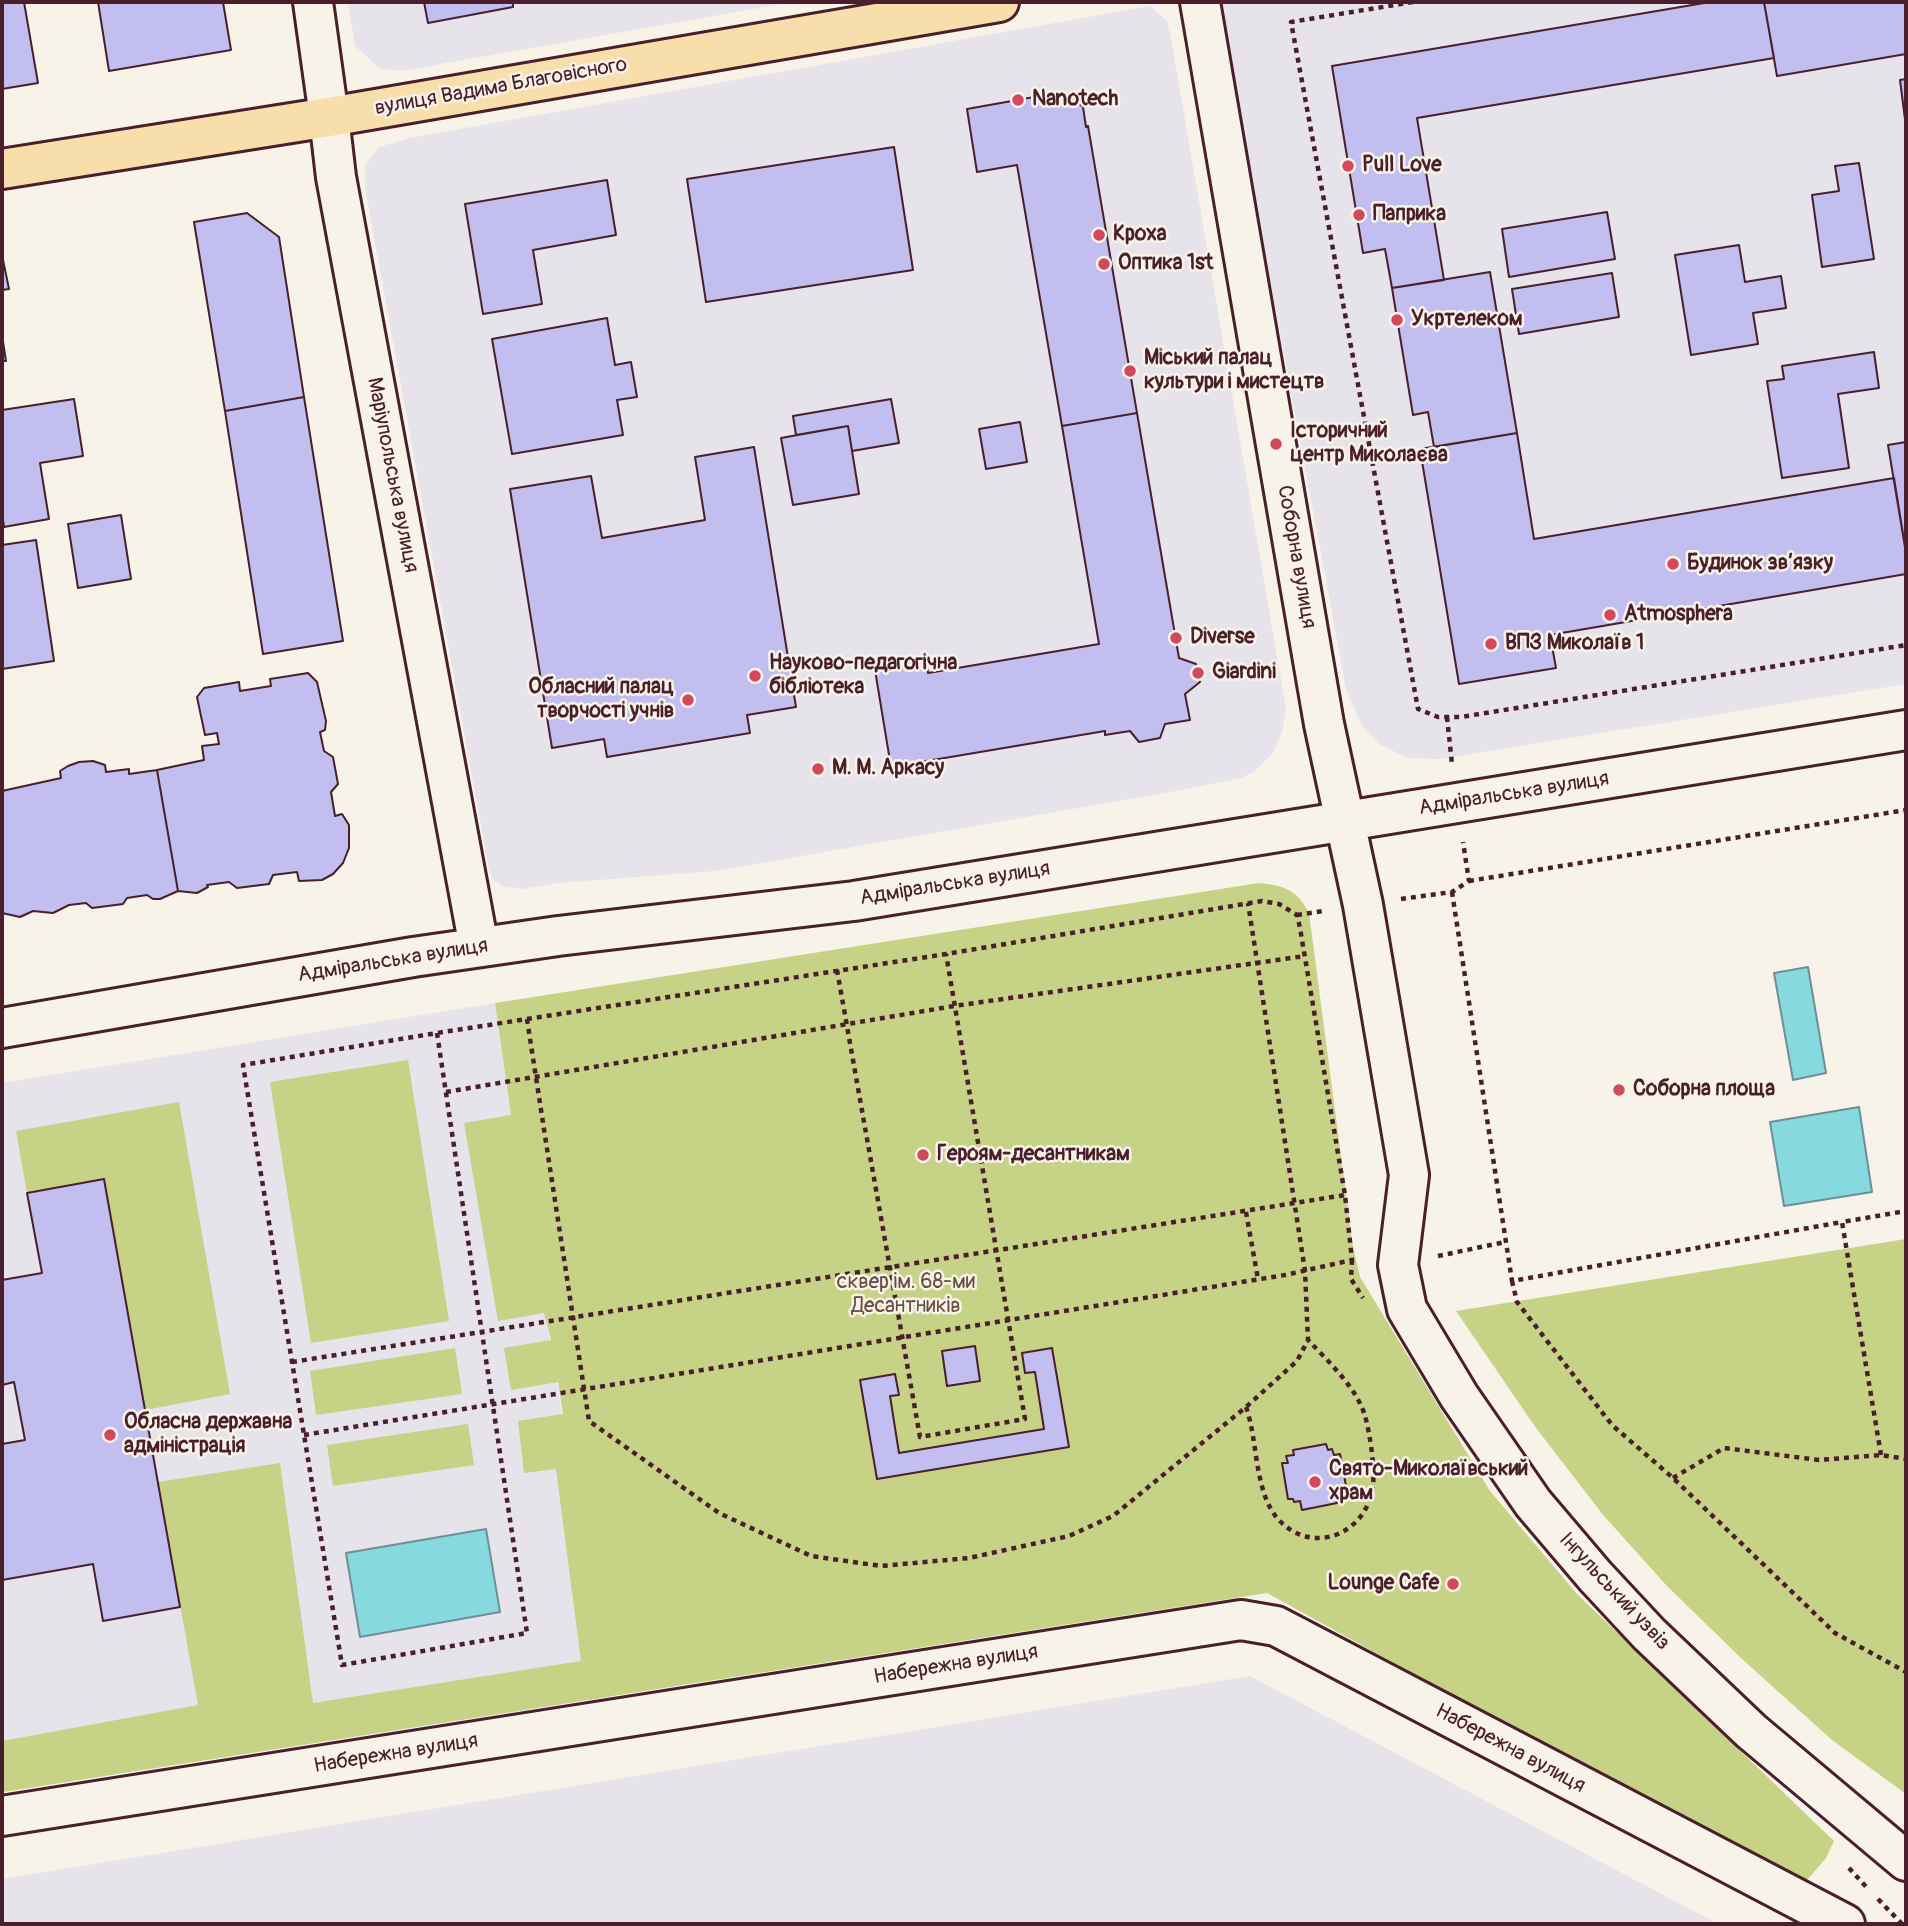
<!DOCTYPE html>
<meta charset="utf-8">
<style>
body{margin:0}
#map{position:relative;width:1908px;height:1926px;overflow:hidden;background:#f7f3e8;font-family:Pangolin,sans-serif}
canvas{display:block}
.frame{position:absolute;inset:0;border:4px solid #4a1f2b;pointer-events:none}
</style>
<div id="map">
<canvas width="1908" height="1926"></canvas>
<div class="frame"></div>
</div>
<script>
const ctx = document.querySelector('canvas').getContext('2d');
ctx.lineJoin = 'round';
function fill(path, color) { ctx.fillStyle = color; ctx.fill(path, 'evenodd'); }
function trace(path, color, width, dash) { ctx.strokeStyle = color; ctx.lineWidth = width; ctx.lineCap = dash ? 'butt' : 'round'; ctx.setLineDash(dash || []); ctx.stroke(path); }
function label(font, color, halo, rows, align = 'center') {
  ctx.font = font + ' Pangolin,sans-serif'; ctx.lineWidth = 5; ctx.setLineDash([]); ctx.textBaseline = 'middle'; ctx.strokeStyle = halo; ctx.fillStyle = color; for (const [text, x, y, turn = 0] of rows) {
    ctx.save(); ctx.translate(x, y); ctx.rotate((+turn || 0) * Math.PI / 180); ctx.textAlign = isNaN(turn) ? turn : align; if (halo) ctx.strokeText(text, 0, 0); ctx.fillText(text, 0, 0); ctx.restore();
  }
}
const built = new Path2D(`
 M348,2H793L401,71L379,68L355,46Z
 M1222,2H1906V684L1439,759L1408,758L1381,745L1362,726L1346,689L1220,9Z
 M1150,6L1167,21L1172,44L1286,709L1282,733L1273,753L1254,772L1242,778L1165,793L715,871L559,883L522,889L502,886L493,879L489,870L365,188V166L379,147L409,138Z
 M495,1003L511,1116L611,1697L2,1792V1083Z
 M1250,1676L1718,1924H2V1879Z`);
const green = new Path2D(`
 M1259,883C1285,886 1296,889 1309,913L1353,1247L1360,1277L1490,1491L1577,1594L1834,1841L1826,1858L1807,1880L1608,1781L1267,1593L3,1792L2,1741L198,1705L158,1482L280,1463L313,1703L581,1661L556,1469L524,1473L518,1421L563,1414L558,1382L511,1390L504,1348L551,1340L544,1313L498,1321L464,1123L511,1115L495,1003Z
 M408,1060L449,1321L311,1343L270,1082Z
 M179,1102L230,1394L145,1410L104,1180L27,1193L16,1131Z
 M1906,1239V1794L1832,1740L1742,1659L1667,1586L1604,1516L1536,1428L1456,1311Z
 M455,1348L462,1394L316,1415L310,1371Z
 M468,1424L474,1465L333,1486L327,1445Z`);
const water = new Path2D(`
 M1808,967L1826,1073L1793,1080L1774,973Z
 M1859,1107L1872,1192L1784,1206L1770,1122Z
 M486,1529L500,1612L360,1637L346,1553Z`);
const building = new Path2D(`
 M2,2H24L38,83L2,89Z
 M98,2H223L231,50L109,71Z
 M424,2H513V7L428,23Z
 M1710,2H1764L1774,58L1417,118L1444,280L1392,288L1385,249L1363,253L1332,66Z
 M1764,2H1906V54L1777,76Z
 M1906,79V127L1900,80Z
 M1051,94L1052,99L1069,95L1083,107L1086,127L1088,126L1137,413L1062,426L1017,165L977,172L967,109Z
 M894,147L913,270L706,302L687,179Z
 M1859,163L1874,259L1822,267L1812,195L1839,191L1835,166Z
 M607,180L616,235L533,250L542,304L483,314L465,204Z
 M1607,212L1615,259L1509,277L1502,229Z
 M247,213L279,237L304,397L225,411L194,222Z
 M1739,245L1745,282L1781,276L1786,308L1753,313L1758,344L1691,355L1675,255Z
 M2,255L9,289L2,290Z
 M1490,272L1517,433L1434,447L1428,412L1413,415L1392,288Z
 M1612,273L1619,317L1519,334L1512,289Z
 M607,318L615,365L631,362L637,397L617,400L623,435L512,454L492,339Z
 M2,335L6,361H2Z
 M1874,352L1879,388L1838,394L1849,468L1782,478L1767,381L1784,379L1782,366Z
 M304,397L343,641L263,654L225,411Z
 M74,399L83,456L40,463L49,519L4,527L2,513V410Z
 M891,399L899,443L852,451L848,426L796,435L793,416Z
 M1137,413L1179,658L1196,664L1200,682L1185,694L1190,720L1165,724L1160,738L1139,742L1130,731L1105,735V731L891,767L875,670L926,660L928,673L1099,644L1062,426Z
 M1020,422L1027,462L986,469L979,429Z
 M848,426L859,494L793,505L781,438Z
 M1517,433L1534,539L1894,478L1906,553V574L1550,635L1556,668L1459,684L1420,449Z
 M1906,442V553L1888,445Z
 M754,447L796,707L747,715L750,733L607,757L604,739L552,748L510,489L591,476L602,538L705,520L695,457Z
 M121,515L131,579L78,588L68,524Z
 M36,540L54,661L2,669V545Z
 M308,673L317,682L326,721L325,730L320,732L324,751L333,757L338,784L331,792L335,816L342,814L349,825V848L343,863L333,874L322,880L299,881L297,872L273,875L269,884L237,888L229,882L207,885L208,887L197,893L178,891L157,770L204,760L202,746L219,744L217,733L205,735L197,697L204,688L239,682L240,691L271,686L270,679Z
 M93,761L105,765L106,772L129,769V774L157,770L178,891L160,899H153L147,895L127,898L123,904L92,908L86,903L69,905L53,913L33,911L20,917L2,913V791L61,778L60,771L68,766L79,762Z
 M104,1179L180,1607L103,1621L93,1564L2,1580V1444L25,1440L14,1382L2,1385V1280L42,1273L27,1193Z
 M975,1346L980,1381L947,1386L942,1351Z
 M1052,1348L1069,1447L877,1479L860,1380L895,1374L899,1395L890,1396L899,1453L1044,1429L1035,1372L1025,1373L1022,1353Z
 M1326,1444L1328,1450L1332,1449L1334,1455L1340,1454L1347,1491L1340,1492L1341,1498L1336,1499L1337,1503L1302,1510L1300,1501L1294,1502L1293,1499H1288L1282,1463H1288L1286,1456L1294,1455L1293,1450Z`);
const path = new Path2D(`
 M1413,2L1291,22L1418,709L1438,717H1461L1906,645
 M1447,717L1452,764
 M1469,881L1906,810
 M1452,892L1512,1281L1842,1222
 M1401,899L1452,892L1469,881L1463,842
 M1297,915L1323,911
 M837,970L920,1437L1025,1419L946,954
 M527,1019L589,1421L719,1513L811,1556L881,1566L969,1558L1069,1536L1113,1516L1246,1407L1297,1361L1308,1340L1305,1271L1248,903
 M437,1033L527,1633L342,1665L243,1065Z
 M446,1092L954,1006L1305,956
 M1246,1212L1258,1279
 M1438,1256L1505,1242
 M1352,1260L1351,1279L1363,1298
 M1512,1281L1517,1302L1612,1425L1673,1478L1835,1633L1906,1672
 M292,1362L1345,1195
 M1246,1407C1258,1440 1254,1492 1278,1519C1312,1557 1367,1534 1373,1486C1375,1468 1370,1433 1365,1416C1357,1388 1328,1361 1308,1340
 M304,1435L1285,1275L1352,1260L1345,1195L1300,928L1297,915L1279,904L1262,901L946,954L437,1033
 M1881,1455L1842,1222L1906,1211
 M1343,1473L1372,1468
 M1673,1478L1724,1448L1819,1460L1881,1455L1906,1459
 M1849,1868L1869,1890
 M1878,1899L1902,1924`);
const street = new Path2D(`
 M1200,2L1324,724L1363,905L1409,1175L1398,1265L1407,1309L1459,1396L1533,1503L1595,1576L1649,1634L1751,1731L1906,1861
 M329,117L336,177L479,947
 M2,1028L413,957L558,936L854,901L1906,730
 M2,1816L1241,1620L1276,1626L1845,1924`);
const secondary = new Path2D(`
 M313,2L329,117`);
const primary = new Path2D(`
 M2,169L329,117L999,2`);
const markers = [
 [1018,100,7,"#d1495b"],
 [1348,166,7,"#d1495b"],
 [1359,215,7,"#d1495b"],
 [1099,235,7,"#d1495b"],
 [1104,264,7,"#d1495b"],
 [1397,320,7,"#d1495b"],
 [1130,371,7,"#d1495b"],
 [1276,444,7,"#d1495b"],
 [1673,564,7,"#d1495b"],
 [1610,615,7,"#d1495b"],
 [1176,638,7,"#d1495b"],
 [1491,644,7,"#d1495b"],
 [1198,673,7,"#d1495b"],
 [755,676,7,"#d1495b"],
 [688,700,7,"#d1495b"],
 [818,769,7,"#d1495b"],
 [1619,1090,7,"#d1495b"],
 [923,1155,7,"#d1495b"],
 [110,1435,7,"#d1495b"],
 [1315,1482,7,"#d1495b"],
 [1453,1584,7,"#d1495b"]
];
const streetNames = [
 ["вулиця Вадима Благовісного",501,87,-10],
 ["Маріупольська вулиця",392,475,79],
 ["Соборна вулиця",1296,557,80],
 ["Адміральська вулиця",1514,794,-9],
 ["Адміральська вулиця",955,884,-9],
 ["Адміральська вулиця",393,961,-9],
 ["Інгульський узвіз",1614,1592,47],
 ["Набережна вулиця",956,1665,-9],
 ["Набережна вулиця",1510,1749,28],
 ["Набережна вулиця",396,1754,-9]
];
const poiNames = [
 ["Nanotech",1032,100],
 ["Pull Love",1362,166],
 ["Паприка",1373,215],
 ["Кроха",1113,235],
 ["Оптика 1st",1118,264],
 ["Укртелеком",1411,320],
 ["Міський палац",1144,359],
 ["культури і мистецтв",1144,383],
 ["Історичний",1290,432],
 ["центр Миколаєва",1290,456],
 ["Будинок зв’язку",1687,564],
 ["Atmosphera",1624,615],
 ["Diverse",1190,638],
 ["ВПЗ Миколаїв 1",1505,644],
 ["Науково-педагогічна",769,664],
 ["бібліотека",769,688],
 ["Giardini",1212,673],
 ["Обласний палац",674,688,"right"],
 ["творчості учнів",674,712,"right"],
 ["М. М. Аркасу",832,769],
 ["Соборна площа",1633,1090],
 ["Героям-десантникам",937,1155],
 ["Обласна державна",124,1423],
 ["адміністрація",124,1447],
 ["Свято-Миколаївський",1329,1470],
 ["храм",1329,1494],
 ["Lounge Cafe",1439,1584,"right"]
];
const parkNames = [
 ["сквер ім. 68-ми",906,1283],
 ["Десантників",906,1307]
];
fill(built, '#e7e3ea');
fill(green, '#c6d286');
fill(water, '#87d9e0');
trace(water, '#6f8f98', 2);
fill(building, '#c2bef0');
trace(building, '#4a1f2b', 2);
trace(street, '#4a1f2b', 44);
trace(secondary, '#4a1f2b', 44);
trace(primary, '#4a1f2b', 44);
trace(path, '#4a1f2b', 4.5, [5, 5]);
trace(street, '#f7f3e8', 38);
trace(secondary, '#f7f3e8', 38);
trace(primary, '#f8deab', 38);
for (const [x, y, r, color] of markers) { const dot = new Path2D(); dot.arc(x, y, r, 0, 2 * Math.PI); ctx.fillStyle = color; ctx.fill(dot); trace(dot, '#f7f3e8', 2.5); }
label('21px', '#4a1f2b', '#f7f3e8', streetNames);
label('bold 21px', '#4a1f2b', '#f7f3e8', poiNames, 'left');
label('21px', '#694c42', '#f7f3e8', parkNames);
</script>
